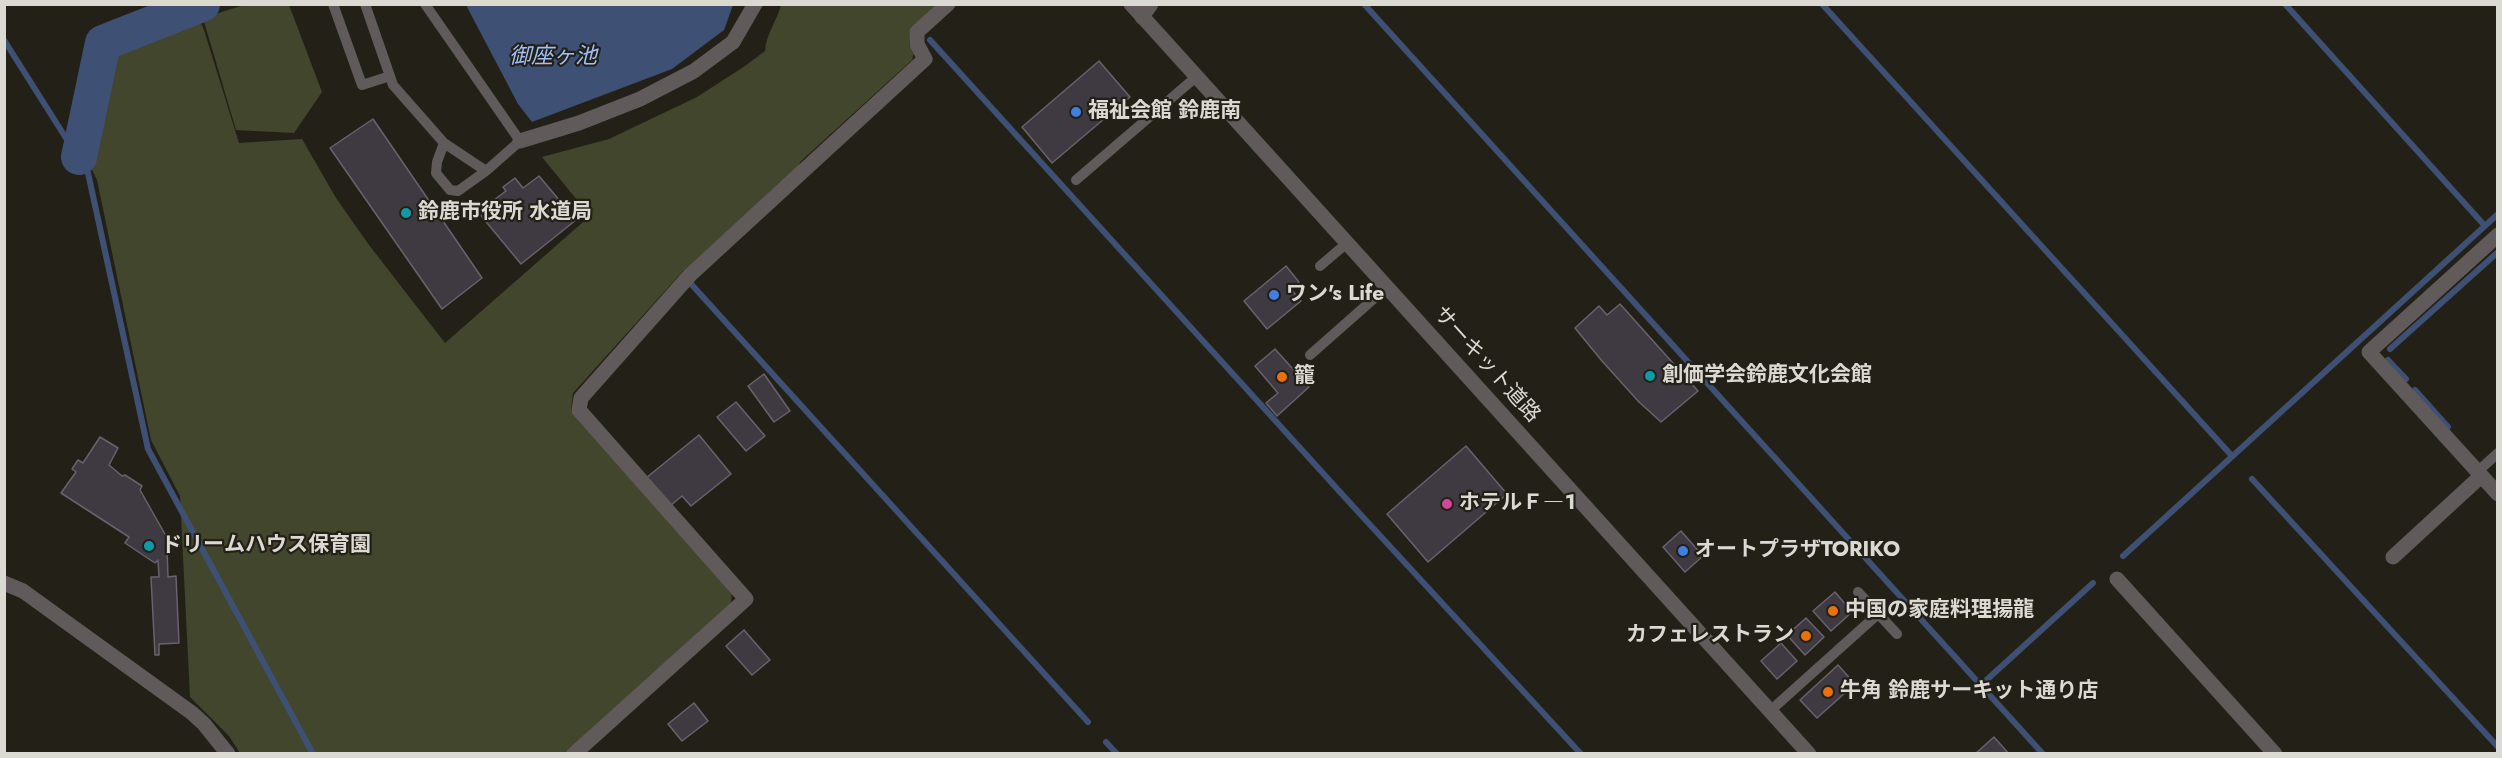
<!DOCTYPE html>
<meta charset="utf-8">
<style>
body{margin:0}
#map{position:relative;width:2502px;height:758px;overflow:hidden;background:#232117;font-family:Jost,sans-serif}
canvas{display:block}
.frame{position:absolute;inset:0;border:6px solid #dad9d2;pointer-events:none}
</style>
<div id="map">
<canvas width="2502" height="758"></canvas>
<div class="frame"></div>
</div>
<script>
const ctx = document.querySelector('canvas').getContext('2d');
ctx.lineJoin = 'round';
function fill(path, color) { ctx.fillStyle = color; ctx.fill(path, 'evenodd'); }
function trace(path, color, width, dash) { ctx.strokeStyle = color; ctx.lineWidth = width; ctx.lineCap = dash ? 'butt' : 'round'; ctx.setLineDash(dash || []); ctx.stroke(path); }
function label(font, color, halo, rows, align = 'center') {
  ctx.font = font + ' Jost,"Noto Sans JP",sans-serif'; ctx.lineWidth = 4.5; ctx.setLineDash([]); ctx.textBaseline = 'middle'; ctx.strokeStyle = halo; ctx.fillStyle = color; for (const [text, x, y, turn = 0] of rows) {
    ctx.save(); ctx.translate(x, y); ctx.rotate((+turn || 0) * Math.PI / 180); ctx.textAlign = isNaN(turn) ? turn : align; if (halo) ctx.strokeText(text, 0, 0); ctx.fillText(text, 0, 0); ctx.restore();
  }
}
const green = new Path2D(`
 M247,4L289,5L322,92L294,133L236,130L203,18Z
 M781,5H938L910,30L909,45L914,53L912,60L800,162L797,169L683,271L573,393L571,410L732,590L731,605L567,753H240L229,736L190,697L180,496L151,440L97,180L84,154L93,146L90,128L108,47L197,14L204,30L239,143L302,139L336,198L369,245L445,343L590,216L542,157L609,139L697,97L745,66L765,51C766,34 777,21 781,5Z`);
const water = new Path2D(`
 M466,5H733L724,30L672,69L532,122L518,104Z`);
const stream = new Path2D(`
 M1364,4L2043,754
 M1822,4L2232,456
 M2285,4L2485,226
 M4,40L88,173L148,449L313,754
 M930,40L1350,503L1581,754
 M692,285L1088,722
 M2390,349L2498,252
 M2388,360L2406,379
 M2415,390L2448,427
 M2252,479L2498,747
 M2123,556L2498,214
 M1981,685L2093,583
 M1106,742L1117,754`);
const river = new Path2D(`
 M79,157L103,43L202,4`);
const building = new Path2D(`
 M1099,61L1130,97L1052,163L1022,127Z
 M373,119L482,278L442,309L330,148Z
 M539,176L576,220L521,264L478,212L506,191L503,187L515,178L523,188Z
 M1286,266L1299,282L1291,289L1301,301L1267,329L1244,301Z
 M1620,304L1698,391L1661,422L1639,402L1602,361L1575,328L1599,306L1607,315Z
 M1275,349L1309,387L1277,416L1266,403L1278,393L1255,366Z
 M764,374L790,411L774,422L748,386Z
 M736,402L765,436L746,451L717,417Z
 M699,435L731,474L691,506L682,496L670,506L646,478Z
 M100,437L118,448L109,465L122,476L125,475L142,486L140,490L170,543L167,548L168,577L176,576L179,643L159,644V655H155L151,577H159L158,560L155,563L125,543L129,537L61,493L76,472L72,469L78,460L83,463Z
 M1466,446L1507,494L1428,562L1387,514Z
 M1681,531L1703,556L1685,572L1663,547Z
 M1835,592L1852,612L1831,631L1813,611Z
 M1806,618L1824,637L1805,655L1787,635Z
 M744,630L770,660L752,675L726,646Z
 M1781,643L1797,661L1777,679L1761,661Z
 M1838,665L1855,684L1817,718L1800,700Z
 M694,703L708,721L682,741L668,724Z
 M1994,737L2009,754H1975Z`);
const service = new Path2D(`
 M333,4L362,85L390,76
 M365,4L393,85L444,143L486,171L520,141L425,4
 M444,143L437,162L436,173L450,190L458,191L486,171
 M1076,180L1196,77
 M1320,266L1347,243
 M1310,355L1387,287
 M2476,473L2498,453
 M1858,592L1897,634
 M1770,711L1878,614`);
const minor = new Path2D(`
 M1142,17L1151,4
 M2498,235L2369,352L2498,494
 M2393,557L2480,477
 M2117,579L2275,754
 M4,583L23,591L192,713L204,724L228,754
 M574,754L746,599L579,410L581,398L690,275L925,59L917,44V32L948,4`);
const tertiary = new Path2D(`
 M1131,4L1809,754
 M520,141L579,123L640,99L694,71L733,42L755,4`);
const markers = [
 [1076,112,6,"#3f7fe0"],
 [406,213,6,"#0f9aa8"],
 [1274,295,6,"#3f7fe0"],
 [1650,376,6,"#0f9aa8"],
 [1282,377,6,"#e8710a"],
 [1447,504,6,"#d1479c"],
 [149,546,6,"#0f9aa8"],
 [1683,551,6,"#3f7fe0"],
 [1833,611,6,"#e8710a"],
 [1806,636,6,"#e8710a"],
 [1828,692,6,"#e8710a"]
];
const poiNames = [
 ["福祉会館 鈴鹿南",1088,112],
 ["鈴鹿市役所 水道局",418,213],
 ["ワン's Life",1286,295],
 ["創価学会鈴鹿文化会館",1662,376],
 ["籠",1294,377],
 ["ホテルＦ―１",1459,504],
 ["ドリームハウス保育園",161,546],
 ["オートプラザTORIKO",1695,551],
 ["中国の家庭料理揚龍",1845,611],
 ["カフェレストラン",1794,636,"right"],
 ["牛角 鈴鹿サーキット通り店",1840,692]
];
const streetNames = [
 ["サーキット道路",1486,365,48]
];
const waterNames = [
 ["御座ヶ池",553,58]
];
fill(green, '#41462c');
fill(water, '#3e5074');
trace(stream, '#3e5074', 6);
trace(river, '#3e5074', 36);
fill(building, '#3f3942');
trace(building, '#69626d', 1.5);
trace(service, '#605a5b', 10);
trace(minor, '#605a5b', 15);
trace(tertiary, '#605a5b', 15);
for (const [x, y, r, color] of markers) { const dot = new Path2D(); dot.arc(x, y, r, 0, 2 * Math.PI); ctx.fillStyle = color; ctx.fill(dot); trace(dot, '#232117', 2); }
label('bold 21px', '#dad9d2', '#232117', poiNames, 'left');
label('21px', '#dad9d2', '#232117', streetNames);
label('italic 22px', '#a0bffd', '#232117', waterNames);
</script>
